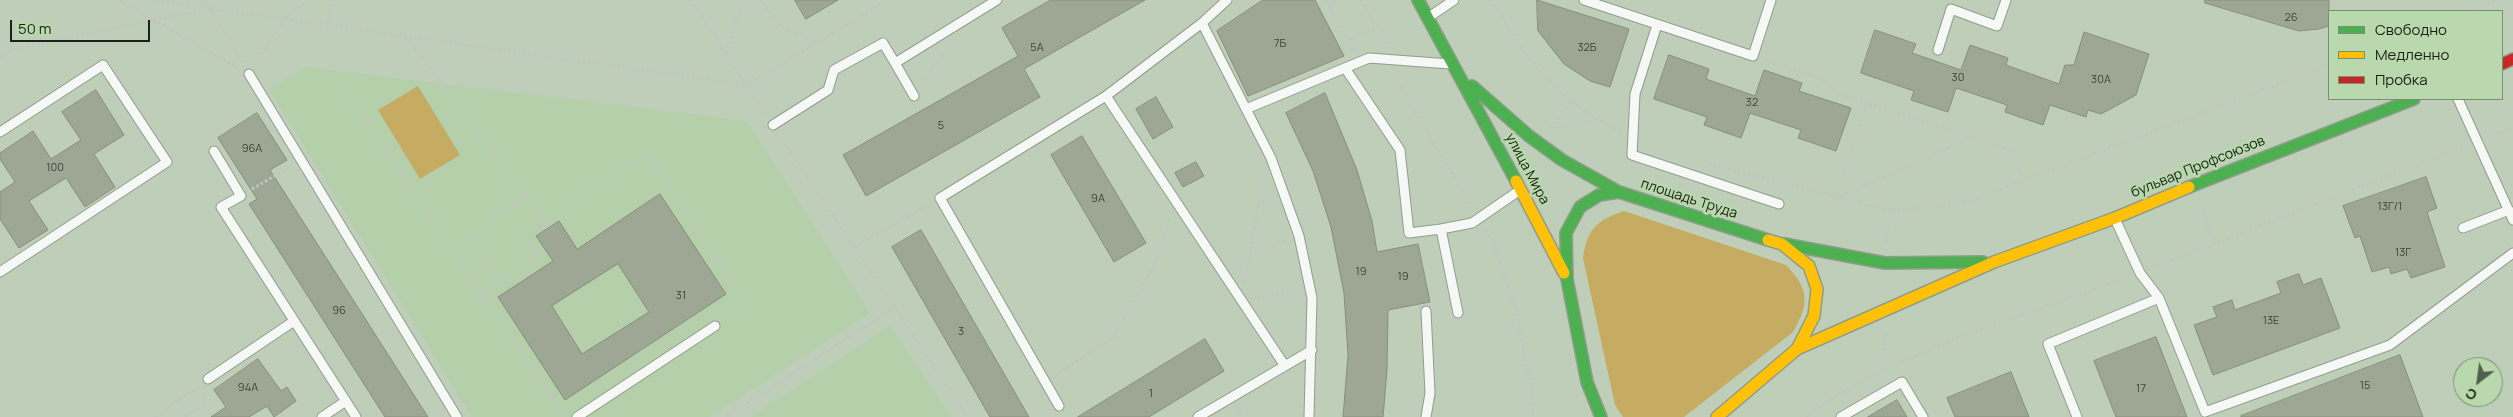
<!DOCTYPE html>
<meta charset="utf-8">
<style>
body{margin:0}
#map{position:relative;width:2513px;height:417px;overflow:hidden;background:#beceb8;font-family:Manrope,sans-serif}
canvas{display:block}
.legend{position:absolute;left:2328px;top:10px;width:175px;height:90px;box-sizing:border-box;background:#bad8ae;border:1px solid #799070;margin:0;padding:6px 9px;list-style:none;font-size:15px;color:#182313}
.legend li{display:flex;align-items:center;gap:10px;height:25px}
.legend b{width:25px;border:1px solid #799070}
.north{position:absolute;left:2453px;top:357px;width:50px;height:50px;box-sizing:border-box;background:#bad8ae;border:1px solid #799070;border-radius:50%;rotate:210deg;font-size:14px;font-weight:700;line-height:20px;text-align:center;color:#182313}
.north::after{content:'';display:block;margin:auto;width:18px;height:22px;background:#525f4d;clip-path:polygon(50% 0,100% 100%,50% 72%,0 100%)}
.scale{position:absolute;left:10px;top:20px;width:140px;height:22px;box-sizing:border-box;border:2px solid #182313;border-top:0;padding-left:6px;font-size:15px;line-height:18px;white-space:nowrap;color:#182313;-webkit-text-stroke:4px #bad8ae;paint-order:stroke}
</style>
<div id="map">
<canvas width="2513" height="417"></canvas>
<ul class="legend">
<li><b style="height:6px;background:#4caf50"></b>Свободно</li>
<li><b style="height:6px;background:#ffc107"></b>Медленно</li>
<li><b style="height:6px;background:#c62828"></b>Пробка</li>
</ul>
<div class="north">С</div>
<div class="scale">50 m</div>
</div>
<script>
const ctx = document.querySelector('canvas').getContext('2d');
ctx.lineJoin = 'round';
function fill(path, color) { ctx.fillStyle = color; ctx.fill(path, 'evenodd'); }
function trace(path, color, width, dash) { ctx.strokeStyle = color; ctx.lineWidth = width; ctx.lineCap = dash ? 'butt' : 'round'; ctx.setLineDash(dash || []); ctx.stroke(path); }
function label(font, color, halo, rows, align = 'center') {
  ctx.font = font + ' Manrope,sans-serif'; ctx.lineWidth = 5; ctx.setLineDash([]); ctx.textBaseline = 'middle'; ctx.strokeStyle = halo; ctx.fillStyle = color; for (const [text, x, y, turn = 0] of rows) {
    ctx.save(); ctx.translate(x, y); ctx.rotate((+turn || 0) * Math.PI / 180); ctx.textAlign = isNaN(turn) ? turn : align; if (halo) ctx.strokeText(text, 0, 0); ctx.fillText(text, 0, 0); ctx.restore();
  }
}
const built = new Path2D(`
 M306,67L747,121L870,313L709,417H472L269,89Z
 M890,326L951,417H751Z`);
const green = new Path2D(`
 M418,86L460,155L420,179L378,110Z
 M1624,211L1786,265C1809,289 1810,303 1793,332L1684,417H1623L1615,405L1583,258C1587,229 1597,220 1624,211Z`);
const building = new Path2D(`
 M795,0H838L806,19Z
 M1051,0H1145L1024,69L1040,97L866,196L843,155L1018,56L1002,28Z
 M1263,0H1315L1344,56L1248,96L1217,31Z
 M1537,0L1629,29L1610,87L1590,81L1564,64L1538,31Z
 M2205,0H2329V26L2319,29L2299,31L2205,3Z
 M1875,30L1916,44L1912,53L1961,70L1970,45L2008,58L2006,65L2059,84L2065,65H2074L2084,32L2149,54L2136,95L2101,114L2088,110L2086,117L2050,105L2043,125L2005,112L2007,105L1956,88L1948,112L1911,100L1914,91L1861,73Z
 M1669,55L1709,69L1706,79L1755,96L1764,70L1802,83L1799,91L1851,108L1836,151L1798,138L1801,130L1750,113L1741,138L1704,125L1707,117L1654,99Z
 M96,90L124,135L94,154L115,187L85,207L66,178L29,201L48,230L19,248L0,219V192L15,182L0,159V153L33,131L51,159L81,140L62,112Z
 M1325,93L1357,170L1372,221L1377,252L1418,244L1430,302L1388,310L1387,370L1383,417H1343L1348,355L1344,293L1331,227L1313,171L1286,113Z
 M1156,97L1173,127L1153,139L1136,109Z
 M257,113L287,160L270,170L428,417H385L249,204L257,199L218,138Z
 M1082,136L1146,243L1114,262L1051,155Z
 M1196,162L1204,176L1183,187L1175,173Z
 M2426,177L2437,208L2427,212L2445,267L2411,278L2407,269L2391,274L2389,267L2372,272L2360,236L2355,238L2343,206Z
 M660,194L726,294L565,400L498,297L553,261L536,236L559,221L577,249ZM618,264L649,312L582,354L552,306Z
 M921,230L1029,417H990L892,247Z
 M2299,274L2303,285L2321,278L2340,328L2213,375L2194,325L2217,317L2213,307L2232,300L2235,310L2281,293L2277,282Z
 M2156,337L2187,417H2116L2094,361Z
 M1205,339L1224,371L1149,417H1078Z
 M2400,355L2423,417H2241V416Z
 M258,359L281,391L287,387L296,401L274,417L267,406L249,417H211L226,407L214,390Z
 M2011,372L2029,417H1955L1947,398Z
 M1897,400L1907,417H1868Z`);
const path = new Path2D(`
 M119,0L238,68
 M152,0L747,85L888,0
 M205,0L243,63
 M691,0L766,115
 M760,0L781,27L817,42
 M1326,0L1354,50
 M1361,0L1373,21L1387,38L1386,47
 M1491,0C1505,21 1518,44 1534,64C1556,93 1590,115 1621,133
 M1329,5L1339,0
 M2469,11L2499,0
 M327,25L335,0
 M405,37L444,84L545,223
 M1349,40L1378,27
 M727,53L742,0
 M0,58L12,50L207,9
 M1765,60L1820,78L1836,93L2013,151L2024,181
 M256,63L285,19L307,0
 M1392,73L1472,207
 M922,84L949,46
 M347,91L564,416
 M1551,128L1572,100
 M1554,128L1597,120
 M779,135L968,417
 M2490,137L2513,128
 M1709,164L1892,211L1964,203L2329,65
 M252,189L292,166
 M1836,197L1867,103
 M1837,198L1970,138
 M1258,204L1272,198
 M2200,205L2214,244
 M1486,230L1492,240L1517,314L1532,394L1533,417
 M1886,243L1892,211
 M854,247L928,205
 M1250,253L1287,240
 M2152,268L2465,146
 M500,282L469,238L526,197
 M1245,283L1263,175
 M1257,298L1297,290
 M475,300L539,255L525,236L647,155L747,305L725,320
 M1877,374L1883,360L1886,332
 M1055,376L1114,337L1163,249L1169,217
 M1240,407L1241,417
 M155,417L198,387
 M185,417L203,405L206,392
 M726,417L894,308
 M1806,417C1892,352 2026,315 2127,278`);
const lane = new Path2D(`
 M1227,0L1202,23L1271,158L1299,236L1312,298L1309,417
 M1584,0L1753,56L1771,0
 M1429,17L1454,0
 M1202,23L1106,96L1285,366
 M1657,25L1635,94L1632,155L1779,204
 M1938,50L1951,9L1997,26L2006,0
 M895,63L914,96
 M1345,68L1400,150L1409,233L1441,229L1458,313
 M249,74L457,417
 M2458,99L2513,220
 M1246,109L1369,58L1450,64
 M773,125L828,90L834,70L883,43L895,63L997,0
 M0,132L103,65L167,162L0,272
 M214,151L241,196L221,207L356,417
 M2115,219L2140,273L2159,298L2205,412L2390,345L2513,253
 M2463,228L2509,210
 M1441,229L1472,223L1520,190
 M208,379L294,321
 M1059,406L940,198L1106,96
 M322,417L346,401
 M577,417L715,326
 M1198,417L1312,350
 M1426,417L1430,393L1426,311
 M1841,417L1902,382L1923,417
 M2077,417L2048,344L2159,298`);
const fast = new Path2D(`
 M1418,0L1516,181
 M1472,86L1529,136L1562,160L1619,192
 M2189,187L2414,99
 M1784,244L1885,263L1983,262
 M1601,417L1587,382L1567,279L1566,233L1580,207L1599,195L1619,192L1768,240`);
const slow = new Path2D(`
 M1516,181L1564,273
 M1797,349L1994,262L2115,218L2189,187
 M1717,417L1797,349L1814,316L1817,289L1809,266L1782,244L1768,240`);
const jam = new Path2D(`
 M2502,64L2513,59`);
const numberNames = [
 ["26",2291,18],
 ["7Б",1280,44],
 ["5А",1037,48],
 ["32Б",1587,48],
 ["30",1958,78],
 ["30А",2101,80],
 ["32",1752,103],
 ["5",941,126],
 ["96А",252,149],
 ["100",55,168],
 ["9А",1098,199],
 ["13Г/1",2390,207],
 ["13Г",2403,253],
 ["19",1361,272],
 ["19",1403,277],
 ["31",681,296],
 ["96",339,311],
 ["13Е",2271,321],
 ["3",961,332],
 ["15",2365,386],
 ["94А",248,388],
 ["17",2141,389],
 ["1",1151,394]
];
const streetNames = [
 ["бульвар Профсоюзов",2198,167,-22],
 ["улица Мира",1527,169,62],
 ["площадь Труда",1689,199,18]
];
fill(built, '#b5cfab');
fill(green, '#c6ac63');
fill(building, '#9ea794');
trace(building, '#868f7c', 1);
trace(lane, '#909d8b', 11);
trace(fast, '#909d8b', 14);
trace(slow, '#909d8b', 14);
trace(jam, '#909d8b', 14);
trace(path, '#c2c6c0', 3, [2.5, 2.5]);
trace(lane, '#f5f8f4', 9);
trace(fast, '#4caf50', 11);
trace(slow, '#ffc107', 11);
trace(jam, '#c62828', 11);
label('11px', '#3a4433', null, numberNames);
label('14px', '#182313', '#bad8ae', streetNames);
</script>
